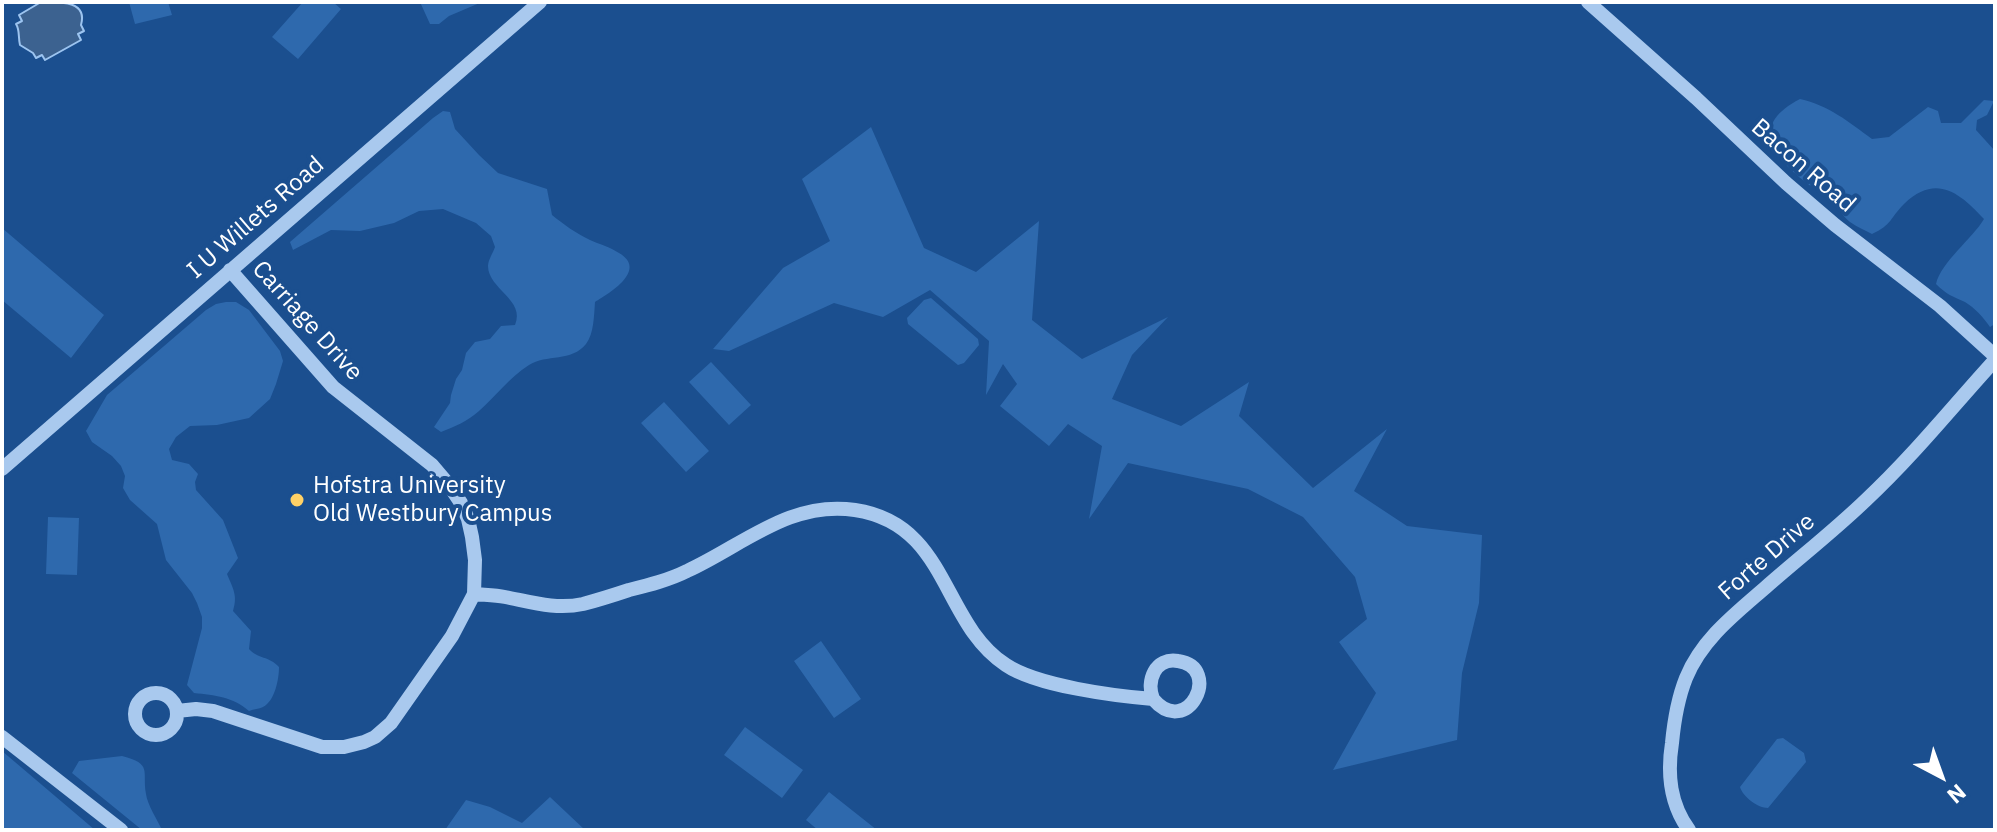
<!DOCTYPE html>
<style>
body{margin:0}
#map{position:relative;width:1997px;height:832px;overflow:hidden;background:#1b4f8f;font-family:"IBM Plex Sans",sans-serif}
canvas{display:block}
.frame{position:absolute;inset:0;border:4px solid #fff;pointer-events:none}
.north{position:absolute;left:1901px;top:736px;width:80px;height:80px;-webkit-text-stroke:6px #1b4f8f;paint-order:stroke;rotate:139deg;font-size:22px;font-weight:700;line-height:32px;text-align:center;color:#fff}
.north::after{content:'';display:block;margin:auto;width:28px;height:36px;background:#fff;clip-path:polygon(50% 0,100% 100%,50% 72%,0 100%)}
</style>
<div id="map">
<canvas width="1997" height="832"></canvas>
<div class="frame"></div>
<div class="north">N</div>
</div>
<script>
const ctx = document.querySelector('canvas').getContext('2d');
ctx.lineJoin = 'round';
function fill(path, color) { ctx.fillStyle = color; ctx.fill(path, 'evenodd'); }
function trace(path, color, width, dash) { ctx.strokeStyle = color; ctx.lineWidth = width; ctx.lineCap = dash ? 'butt' : 'round'; ctx.setLineDash(dash || []); ctx.stroke(path); }
function label(font, color, halo, rows, align = 'center') {
  ctx.font = font + ' "IBM Plex Sans",sans-serif'; ctx.lineWidth = 8; ctx.setLineDash([]); ctx.textBaseline = 'middle'; ctx.strokeStyle = halo; ctx.fillStyle = color; for (const [text, x, y, turn = 0] of rows) {
    ctx.save(); ctx.translate(x, y); ctx.rotate((+turn || 0) * Math.PI / 180); ctx.textAlign = isNaN(turn) ? turn : align; if (halo) ctx.strokeText(text, 0, 0); ctx.fillText(text, 0, 0); ctx.restore();
  }
}
const green = new Path2D(`
 M129,2H168L172,15L135,24Z
 M303,2H333L341,9L298,59L272,37Z
 M420,2H482L449,16L439,24H430Z
 M1800,99C1828,105 1849,122 1872,139L1889,137L1928,107L1938,111L1941,123H1961L1984,100L1994,101L1987,115L1977,120L1976,130L1995,151V324L1990,327C1983,317 1975,308 1965,302C1952,296 1947,295 1936,284C1941,262 1972,239 1984,219C1960,193 1936,173 1904,204C1890,218 1892,225 1872,234C1865,230 1857,227 1850,222C1842,216 1837,205 1829,199C1821,192 1811,187 1803,180C1769,152 1752,124 1800,99Z
 M443,111L450,112L455,129L479,155L498,173L547,189L552,215C563,224 577,234 590,240C599,244 610,247 619,253C648,270 610,293 595,302C594,315 594,334 586,344C572,362 546,354 529,365C509,378 496,396 479,411C468,421 454,427 441,432L434,427L450,403L451,395L456,379L462,370L466,353L475,342L490,339L501,326L515,325C526,300 488,289 488,266C488,260 493,253 495,247L491,236L476,223L443,209L419,211L394,223L360,231L331,230L293,250L290,242L433,118Z
 M871,127L924,248L976,272L1039,221L1032,320L1082,359L1168,317L1132,355L1112,399L1181,426L1249,382L1239,416L1313,488L1387,429L1354,491L1407,526L1482,535L1479,603L1462,673L1457,740L1333,770L1376,693L1339,642L1367,619L1355,577L1303,517L1248,489L1128,463L1089,519L1102,446L1068,424L1049,446L1000,406L1017,384L1003,364L986,395L989,341L930,290L883,317L834,303L729,351L713,349L783,268L830,241L802,179Z
 M2,228L104,315L71,358L2,300Z
 M931,298L978,339L979,345L964,363L958,365L908,324L907,318L924,300Z
 M226,302H236L249,310L280,351L283,361L276,384L270,399L249,418L217,425L190,426L176,437L169,449L172,460L189,464L198,474L195,482L196,490L223,520L238,558L227,574C233,589 238,595 233,611L251,631L249,649C258,659 269,656 279,667C279,679 275,701 263,707C259,709 254,709 249,711C233,697 215,695 194,693L187,685L202,628V617L197,603L192,593L166,560L157,524L130,500L123,488L125,476L121,466L112,456L92,442L86,431L107,395L206,310L216,304Z
 M711,362L751,405L729,425L689,382Z
 M664,402L709,451L686,472L641,423Z
 M48,517L79,518L77,575L46,574Z
 M821,641L861,699L834,718L794,661Z
 M745,727L803,770L782,798L724,755Z
 M1783,738L1804,753L1806,762L1768,808C1758,808 1743,797 1740,787L1777,739Z
 M2,751L95,830H2Z
 M122,756C153,764 142,771 146,794C147,804 158,821 162,830H142L72,773L79,761Z
 M829,792L877,830H818L806,820Z
 M550,797L585,830H445L466,800L490,807L522,823Z`);
const water = new Path2D(`
 M41,2C59,2 88,0 81,25L84,31L78,34L81,40L45,60L42,55L36,58L33,53L20,45C18,37 20,30 16,24L22,21L19,15Z`);
const minor = new Path2D(`
 M1588,2L1696,98L1786,183L1835,225L1940,306L1995,356
 M2,469L540,2
 M474,594C484,595 495,595 505,597C531,602 556,610 583,604C598,600 614,595 629,590C649,585 669,580 687,571C742,546 790,500 855,510C949,524 941,623 1006,665C1037,686 1115,696 1153,699C1188,740 1223,667 1178,661C1155,657 1146,681 1153,699
 M135 714a21 21 0 1 1 42 0a21 21 0 1 1-42 0Z
 M177,711L196,709L213,711L322,747H344L364,742L375,737L391,723L452,636L474,594L475,560L472,537L468,519L461,503L449,485L432,465L333,387L230,270
 M2,737L121,830
 M1689,830C1670,804 1667,775 1672,743C1674,722 1678,698 1686,678C1702,639 1735,614 1766,587C1799,558 1835,530 1867,499C1913,456 1953,406 1995,360`);
const markers = [
 [297,500,8,"#ffd166"]
];
const streetNames = [
 ["Bacon Road",1803,166,41],
 ["I U Willets Road",256,218,-41],
 ["Carriage Drive",307,321,48],
 ["Forte Drive",1767,557,-41]
];
const poiNames = [
 ["Hofstra University",313,486],
 ["Old Westbury Campus",313,514]
];
fill(green, '#2e69ad');
fill(water, '#3c6290');
trace(water, '#9cc4f0', 2);
trace(minor, '#a9c9ee', 14);
for (const [x, y, r, color] of markers) { const dot = new Path2D(); dot.arc(x, y, r, 0, 2 * Math.PI); ctx.fillStyle = color; ctx.fill(dot); trace(dot, '#1b4f8f', 3); }
label('24px', '#fff', '#1b4f8f', streetNames);
label('24px', '#fff', '#1b4f8f', poiNames, 'left');
</script>
